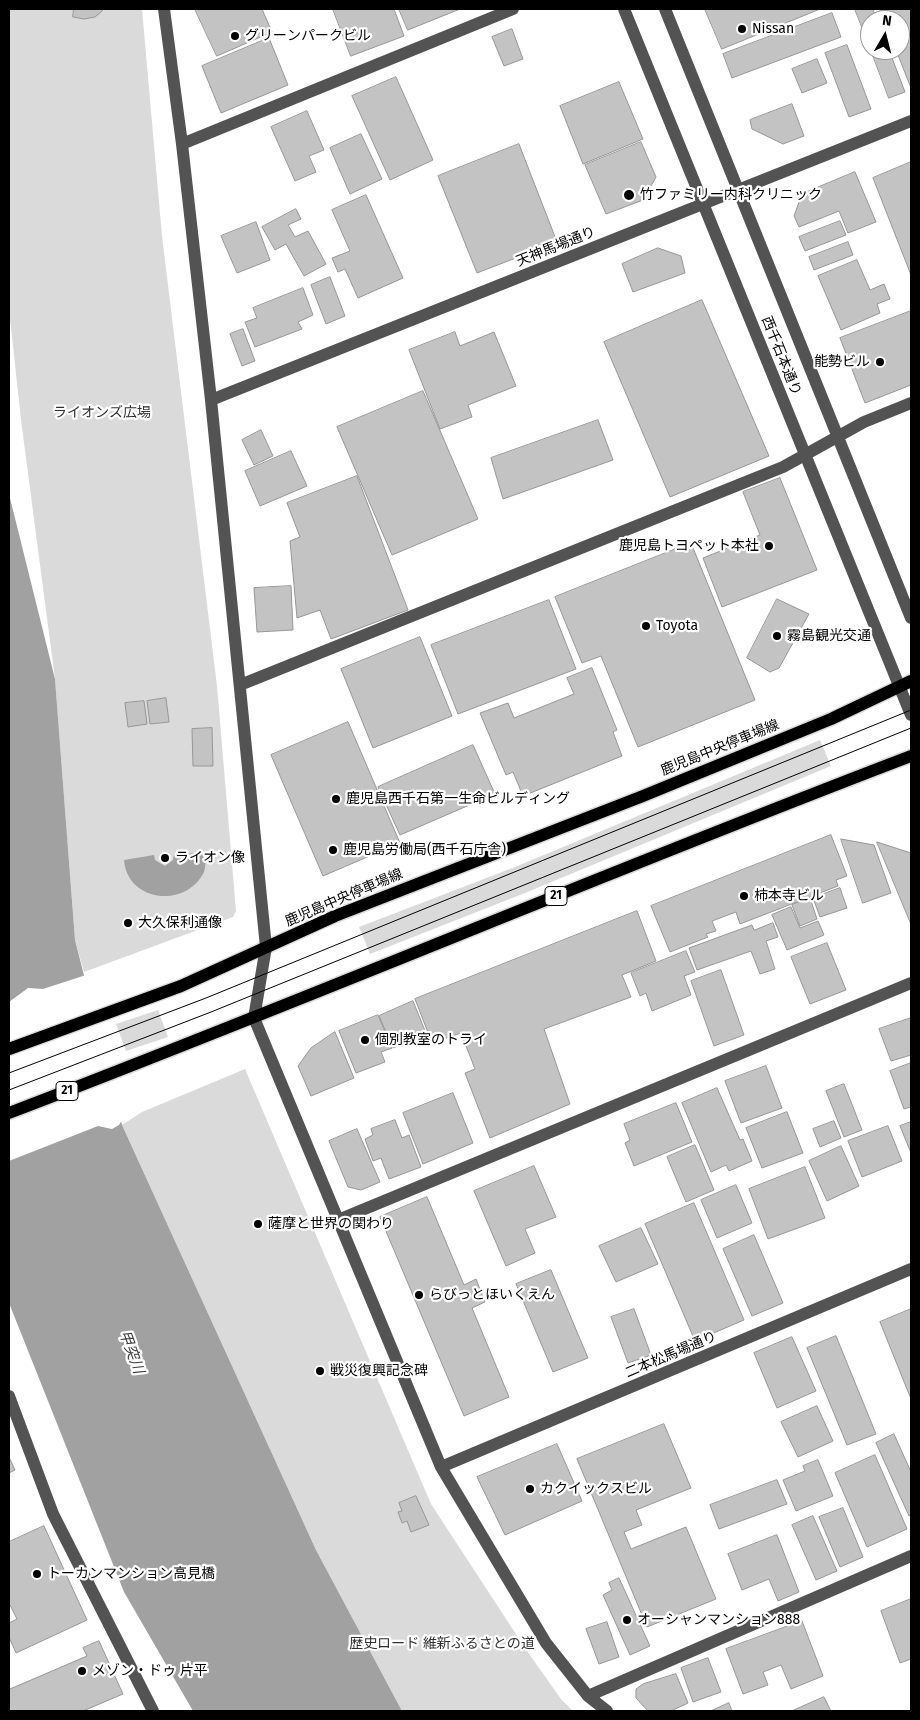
<!DOCTYPE html>
<meta charset="utf-8">
<style>
body{margin:0}
#map{position:relative;width:920px;height:1720px;overflow:hidden;background:#fff;font-family:"Fira Sans",sans-serif}
canvas{display:block}
.frame{position:absolute;inset:0;border:10px solid #000;pointer-events:none}
.north{position:absolute;left:860px;top:10px;width:50px;height:50px;box-sizing:border-box;background:#fff;border:1px solid #999;border-radius:50%;rotate:8deg;font-size:14px;font-weight:700;line-height:20px;text-align:center;color:#000}
.north::after{content:'';display:block;margin:auto;width:18px;height:22px;background:#000;clip-path:polygon(50% 0,100% 100%,50% 72%,0 100%)}
</style>
<div id="map">
<canvas width="920" height="1720"></canvas>
<div class="frame"></div>
<div class="north">N</div>
</div>
<script>
const ctx = document.querySelector('canvas').getContext('2d');
ctx.lineJoin = 'round';
function fill(path, color) { ctx.fillStyle = color; ctx.fill(path, 'evenodd'); }
function trace(path, color, width, dash) { ctx.strokeStyle = color; ctx.lineWidth = width; ctx.lineCap = dash ? 'butt' : 'round'; ctx.setLineDash(dash || []); ctx.stroke(path); }
function label(font, color, halo, rows, align = 'center') {
  ctx.font = font + ' "Fira Sans","Noto Sans JP",sans-serif'; ctx.lineWidth = 4.5; ctx.setLineDash([]); ctx.textBaseline = 'middle'; ctx.strokeStyle = halo; ctx.fillStyle = color; for (const [text, x, y, turn = 0] of rows) {
    ctx.save(); ctx.translate(x, y); ctx.rotate((+turn || 0) * Math.PI / 180); ctx.textAlign = isNaN(turn) ? turn : align; if (halo) ctx.strokeText(text, 0, 0); ctx.fillText(text, 0, 0); ctx.restore();
  }
}
const green = new Path2D(`
 M9,9H142L162,236L217,686L236,911L233,917L84,972L75,940L55,679L21,420L9,309Z
 M820,740L831,766L525,893L370,954L359,927L515,867Z
 M158,1010L168,1037L126,1051L116,1024Z
 M245,1069L431,1504L527,1651L561,1699L573,1711H402L316,1550L122,1125L142,1112Z`);
const water = new Path2D(`
 M9,494L55,679L75,940L122,1125L316,1550L402,1711H193L124,1592L9,1303Z
 M206,852C205,858 206,867 204,872C186,909 127,902 124,860L154,855L155,860L165,866L173,860L174,855Z`);
const pier = new Path2D(`
 M86,975L123,1118L119,1125L112,1129L98,1126L9,1161V1002L28,988L43,989Z`);
const building = new Path2D(`
 M74,9H102V11L95,17L84,19L73,17Z
 M195,9H262L272,32L217,56Z
 M333,9H394L404,36L351,56Z
 M399,9H460L408,30Z
 M705,9H820L722,49Z
 M855,9H873L877,20H870V48Z
 M880,9H911V88L896,50H900V20H884Z
 M832,13L841,37L732,78L723,54Z
 M512,29L523,59L504,66L492,37Z
 M269,38L288,85L221,113L202,66Z
 M847,45L871,109L849,117L825,53Z
 M871,50H889L905,92L889,98Z
 M817,59L827,83L802,93L792,69Z
 M396,77L433,160L390,180L352,96Z
 M619,82L643,139L583,164L560,106Z
 M792,104L804,136L783,144L752,129L750,120Z
 M307,111L324,150L309,156L316,172L295,181L271,127Z
 M361,134L382,179L350,194L330,148Z
 M641,142L656,177L643,200L606,214L585,165Z
 M519,144L557,242L477,273L438,176Z
 M911,162V275L873,178Z
 M855,172L876,222L848,233L839,211L799,227L794,216L802,194Z
 M366,195L403,278L358,298L345,269L338,272L332,258L350,251L332,210Z
 M296,209L301,219L288,225L295,237L308,231L326,264L304,276L286,244L275,250L262,227Z
 M840,221L846,235L805,251L799,237Z
 M256,222L270,260L237,273L221,236Z
 M848,242L853,255L814,270L809,257Z
 M658,248L681,256L685,273L633,292L622,264Z
 M857,260L870,290L884,284L890,299L877,304L880,313L841,330L818,276Z
 M330,277L345,316L326,324L311,285Z
 M303,288L313,315L298,322L302,329L255,347L245,322L257,318L253,308Z
 M702,300L769,456L670,497L604,342Z
 M911,311V385L865,403L840,338Z
 M243,329L255,361L242,366L230,334Z
 M455,332L460,346L494,332L516,386L468,405L472,417L440,429L409,350Z
 M423,391L478,519L392,555L337,427Z
 M598,420L613,460L503,499L491,458Z
 M261,430L273,456L254,465L242,440Z
 M291,451L307,486L260,506L245,471Z
 M357,476L408,610L331,639L320,610L297,618L290,541L300,537L287,503Z
 M780,478L817,570L722,607L703,558L760,535L743,492Z
 M691,543L755,700L638,747L601,656L582,663L555,597Z
 M291,586L293,630L257,632L254,588Z
 M777,599L809,614L779,668L770,672L747,658Z
 M549,600L576,669L458,714L431,645Z
 M420,637L452,716L373,748L341,669Z
 M592,668L617,730L613,732L622,756L523,796L513,772L506,775L480,713L508,703L514,718L574,694L567,678Z
 M166,698L169,722L150,724L147,701Z
 M144,701L147,724L128,727L125,703Z
 M348,722L400,843L323,876L271,755Z
 M212,728L213,766H193L192,729Z
 M473,745L495,794L400,835L378,787Z
 M831,835L847,876L836,880L838,886L740,924L736,912L712,921L716,931L706,934L708,937L670,952L651,906Z
 M841,839L874,845L891,893L863,903Z
 M877,842L911,853V924Z
 M840,888L847,908L820,917L813,898Z
 M810,898L817,919L800,926L792,905Z
 M791,907L800,928L818,921L824,935L787,950L772,915Z
 M637,911L656,961L622,975L631,997L544,1029L570,1104L490,1138L465,1073L475,1069L461,1033L432,1043L415,999Z
 M773,923L778,937L766,941L775,969L760,974L751,951L697,970L689,948L752,925L754,930Z
 M827,943L846,990L810,1004L791,957Z
 M686,951L695,972L684,976L691,995L652,1011L646,993L640,996L631,973Z
 M721,970L744,1035L714,1046L691,981Z
 M413,1001L428,1038L421,1041L419,1037L393,1048L379,1016Z
 M378,1015L392,1048L381,1052L385,1062L356,1073L339,1031Z
 M911,1018V1055L891,1061L879,1029Z
 M335,1032L354,1078L311,1096L298,1066L311,1048Z
 M911,1063V1107L904,1109L890,1071Z
 M766,1066L782,1108L741,1123L725,1081Z
 M844,1084L862,1130L844,1137L826,1091Z
 M717,1088L740,1140L743,1139L752,1161L729,1171L726,1165L711,1172L682,1103Z
 M453,1093L473,1143L423,1164L403,1113Z
 M676,1103L692,1142L634,1166L625,1143L630,1140L624,1124Z
 M787,1112L803,1153L762,1168L746,1128Z
 M395,1120L402,1138L409,1135L421,1167L389,1179L381,1158L373,1161L365,1139L373,1135L371,1129Z
 M834,1121L841,1138L820,1147L813,1129Z
 M911,1122V1153L900,1126Z
 M888,1126L902,1161L862,1177L848,1141Z
 M357,1129L380,1182L361,1190L348,1187L329,1141Z
 M695,1145L714,1190L686,1202L667,1157Z
 M841,1146L859,1186L827,1201L809,1161Z
 M534,1166L556,1217L525,1229L535,1253L506,1266L474,1191Z
 M805,1167L825,1218L768,1239L749,1189Z
 M736,1185L752,1223L717,1238L701,1200Z
 M427,1197L464,1285L476,1279L485,1302L472,1308L509,1397L464,1416L380,1217Z
 M694,1203L744,1320L695,1341L645,1224Z
 M641,1228L658,1264L616,1282L599,1246Z
 M754,1235L783,1303L752,1316L723,1249Z
 M551,1270L588,1358L553,1372L516,1284Z
 M634,1309L651,1355L628,1363L611,1317Z
 M911,1309V1399L880,1322Z
 M836,1336L876,1434L847,1445L807,1348Z
 M792,1337L816,1391L777,1408L754,1353Z
 M817,1406L833,1441L798,1457L781,1422Z
 M664,1424L691,1488L636,1510L642,1525L624,1532L631,1549L686,1527L716,1599L647,1627L577,1459Z
 M894,1434L911,1472V1515L909,1516L876,1443Z
 M557,1444L582,1501L505,1535L477,1477Z
 M875,1455L907,1529L867,1547L835,1473Z
 M9,1457L15,1470L9,1473Z
 M818,1460L833,1496L796,1511L783,1480L805,1471L803,1466Z
 M777,1480L787,1504L719,1529L710,1505Z
 M416,1496L429,1525L411,1532L407,1521L402,1523L398,1512L402,1511L399,1503Z
 M843,1508L863,1557L840,1567L819,1517Z
 M813,1516L837,1571L816,1580L792,1525Z
 M44,1526L87,1620L16,1653L9,1637V1623L17,1619L10,1605L9,1606V1542Z
 M777,1535L799,1592L778,1601L769,1579L742,1590L728,1554Z
 M619,1578L650,1646L630,1655L603,1595L612,1590L609,1583Z
 M911,1599V1659L900,1663L881,1611Z
 M802,1621L823,1676L791,1689L781,1665L763,1672L768,1685L743,1694L726,1649Z
 M607,1622L619,1657L599,1664L586,1629Z
 M99,1641L123,1694L83,1711H9V1687L10,1689L87,1656L83,1648Z
 M708,1658L721,1692L693,1702L681,1668Z
 M676,1674L688,1703L671,1711H648L636,1698V1689L643,1684Z
 M824,1697L831,1711H792Z
 M729,1703L732,1711H711Z`);
const minor = new Path2D(`
 M164,9L182,144L211,400L266,947L254,1018L441,1467L546,1643L588,1696L607,1711
 M624,9L911,715
 M665,9L911,618
 M182,144L513,9
 M211,400L911,121
 M240,685L783,467L864,422L911,403
 M338,1220L911,983
 M9,1396L53,1514L153,1711
 M441,1467L911,1269
 M588,1696L911,1556`);
const major = new Path2D(`
 M9,1049L181,986L335,916L643,796L831,719L911,681
 M9,1113C311,998 609,871 911,756`);
const tram = new Path2D(`
 M9,1073L206,998L911,710
 M9,1090L211,1012L911,728`);
const markers = [
 [742,29,5,"#000"],
 [235,36,5,"#000"],
 [629,195,6,"#000"],
 [880,362,5,"#000"],
 [769,546,5,"#000"],
 [646,626,5,"#000"],
 [777,636,5,"#000"],
 [336,799,5,"#000"],
 [333,850,5,"#000"],
 [165,858,5,"#000"],
 [744,896,5,"#000"],
 [128,923,5,"#000"],
 [365,1040,5,"#000"],
 [258,1224,5,"#000"],
 [419,1295,5,"#000"],
 [320,1371,5,"#000"],
 [530,1489,5,"#000"],
 [37,1574,5,"#000"],
 [627,1620,5,"#000"],
 [82,1671,5,"#000"]
];
const shields = [
 [556,896,22],
 [67,1091,22]
];
const shieldNames = [
 ["21",556,896],
 ["21",67,1091]
];
const poiNames = [
 ["Nissan",752,29],
 ["グリーンパークビル",245,36],
 ["竹ファミリー内科クリニック",640,195],
 ["能勢ビル",870,362,"right"],
 ["鹿児島トヨペット本社",759,546,"right"],
 ["Toyota",656,626],
 ["霧島観光交通",787,636],
 ["鹿児島西千石第一生命ビルディング",346,799],
 ["鹿児島労働局(西千石庁舎)",343,850],
 ["ライオン像",175,858],
 ["柿本寺ビル",754,896],
 ["大久保利通像",138,923],
 ["個別教室のトライ",375,1040],
 ["薩摩と世界の関わり",268,1224],
 ["らびっとほいくえん",429,1295],
 ["戦災復興記念碑",330,1371],
 ["カクイックスビル",540,1489],
 ["トーカンマンション高見橋",47,1574],
 ["オーシャンマンション888",637,1620],
 ["メゾン・ドゥ 片平",92,1671]
];
const streetNames = [
 ["天神馬場通り",556,247,-22],
 ["西千石本通り",781,356,68],
 ["鹿児島中央停車場線",720,748,-22],
 ["鹿児島中央停車場線",344,898,-23],
 ["二本松馬場通り",671,1355,-23]
];
const parkNames = [
 ["ライオンズ広場",102,413],
 ["歴史ロード 維新ふるさとの道",442,1644]
];
const waterNames = [
 ["甲突川",131,1352,70]
];
fill(green, '#dadada');
fill(water, '#a1a1a1');
fill(pier, '#fff');
fill(building, '#c3c3c3');
trace(building, '#979797', 1);
trace(major, '#dbdbdb', 15);
trace(minor, '#535353', 12);
trace(major, '#000', 12);
trace(tram, '#000', 1);
for (const [x, y, r, color] of markers) { const dot = new Path2D(); dot.arc(x, y, r, 0, 2 * Math.PI); ctx.fillStyle = color; ctx.fill(dot); trace(dot, '#fff', 2); }
for (const [x, y, w] of shields) { const box = new Path2D(); box.roundRect(x - w / 2, y - 9.5, w, 19, 4); ctx.fillStyle = '#fff'; ctx.fill(box); trace(box, '#000', 1); }
label('bold 12px', '#000', null, shieldNames);
label('14px', '#000', '#fff', poiNames, 'left');
label('14px', '#000', '#fff', streetNames);
label('14px', '#313131', '#fff', parkNames);
label('italic 15px', '#424242', '#fff', waterNames);
</script>
